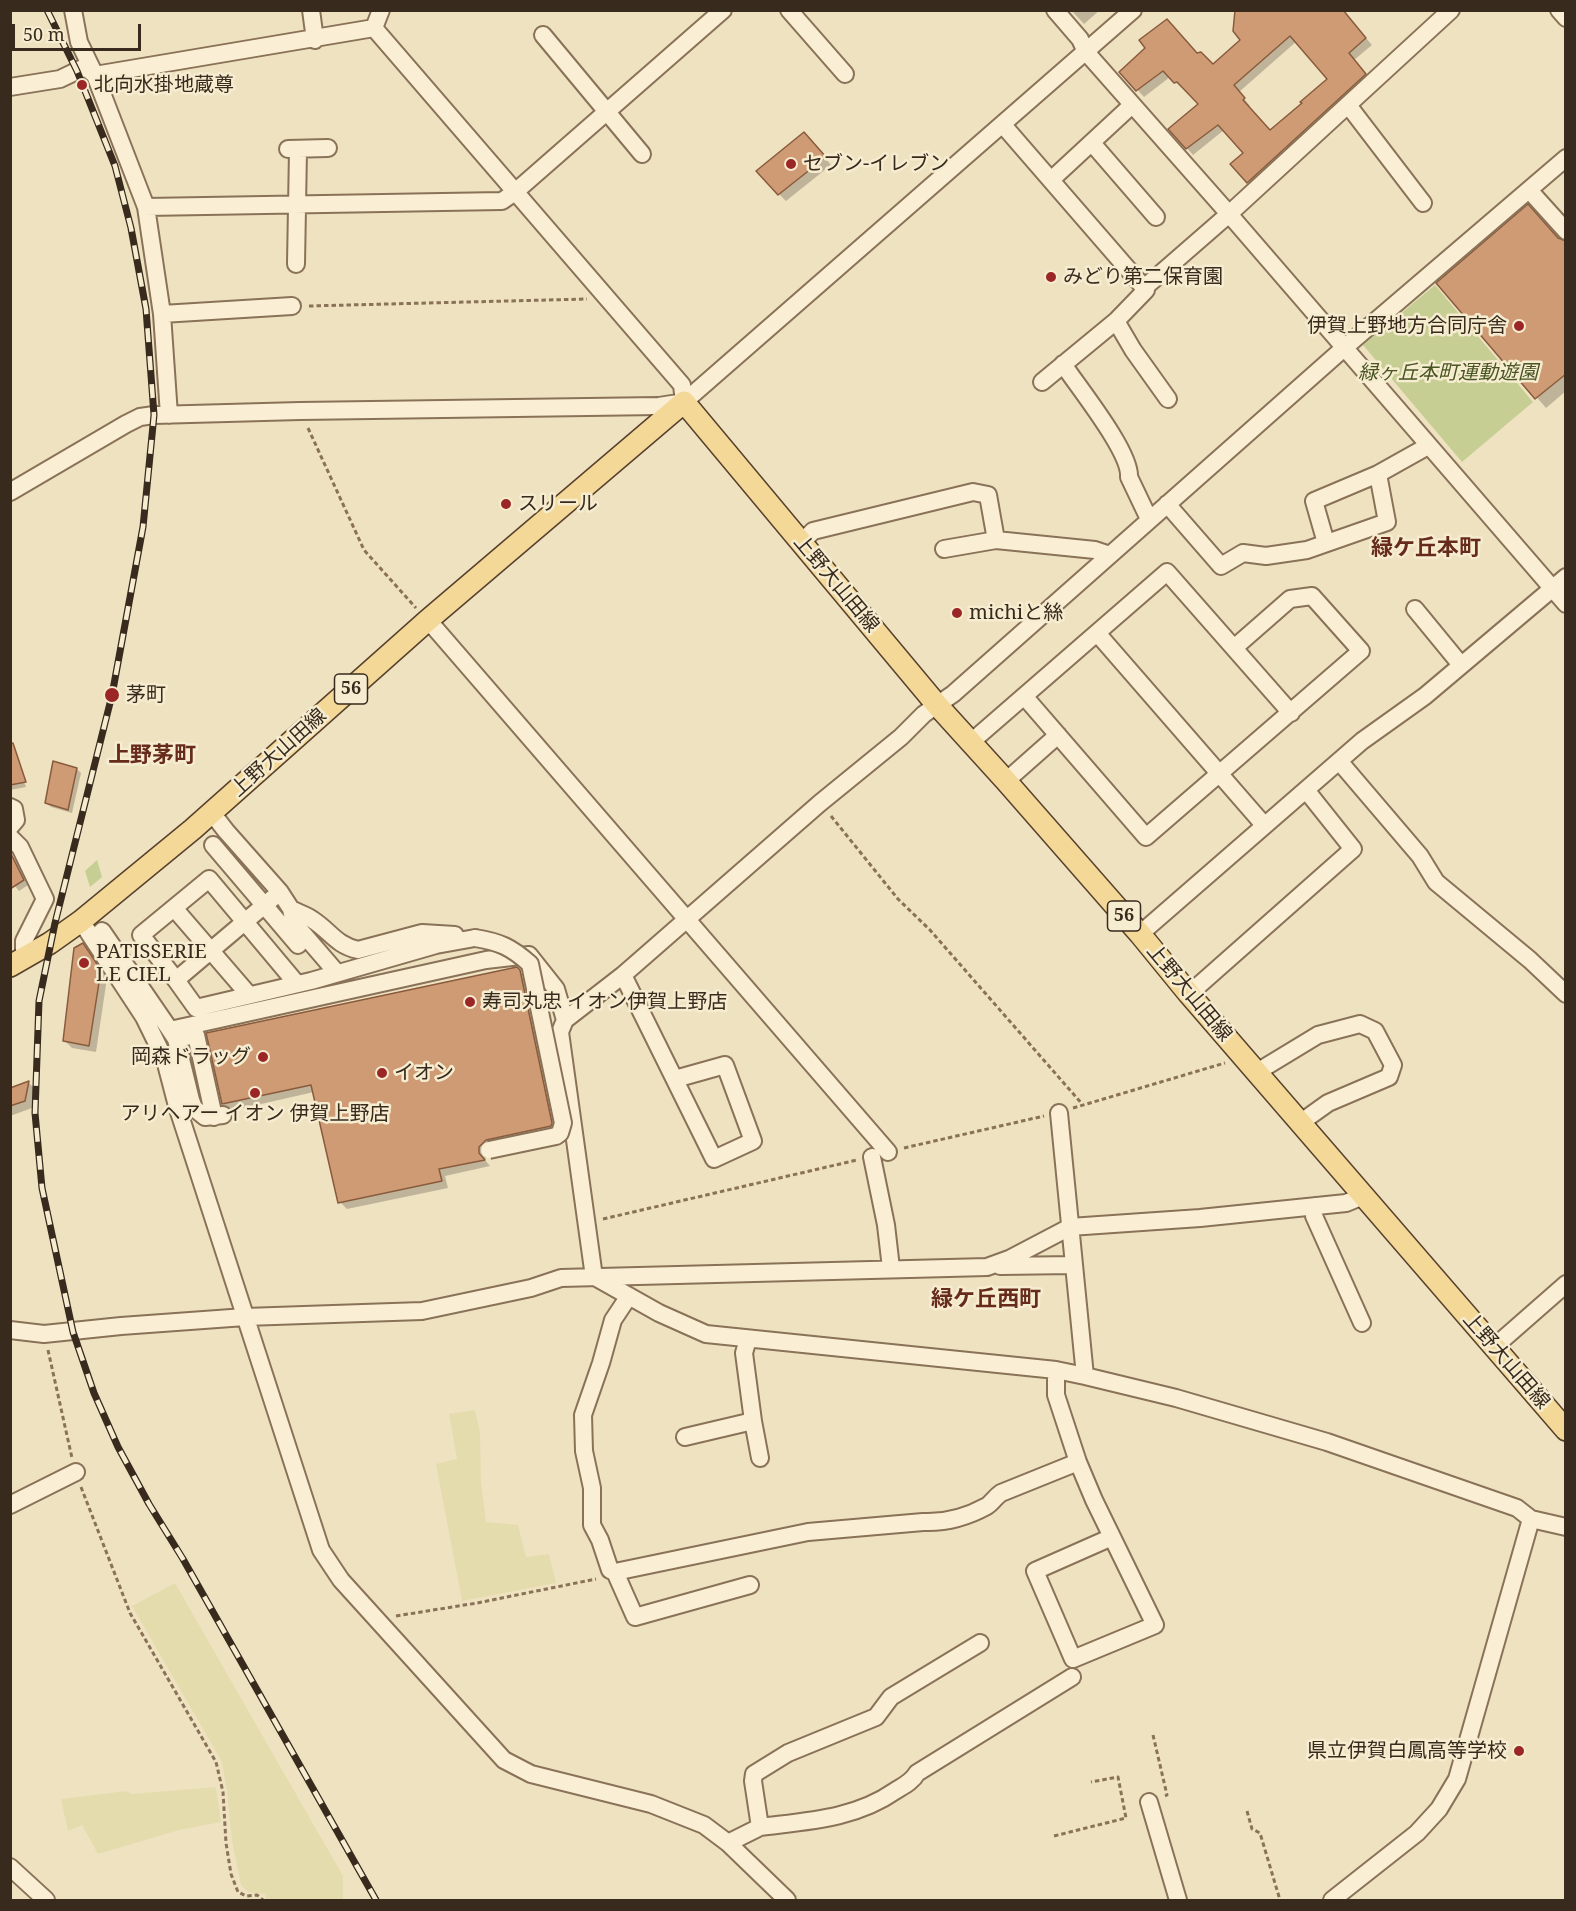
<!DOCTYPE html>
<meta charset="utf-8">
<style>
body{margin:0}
#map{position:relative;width:1576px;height:1911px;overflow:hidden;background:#efe2c1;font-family:"Noto Serif",serif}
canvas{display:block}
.frame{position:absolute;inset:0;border:12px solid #382a1d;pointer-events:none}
.scale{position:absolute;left:12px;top:24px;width:129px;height:27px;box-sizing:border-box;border:3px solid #382a1d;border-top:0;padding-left:8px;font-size:18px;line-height:21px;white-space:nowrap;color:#382a1d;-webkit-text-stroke:4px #f6ecd0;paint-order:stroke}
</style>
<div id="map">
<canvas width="1576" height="1911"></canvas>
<div class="frame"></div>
<div class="scale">50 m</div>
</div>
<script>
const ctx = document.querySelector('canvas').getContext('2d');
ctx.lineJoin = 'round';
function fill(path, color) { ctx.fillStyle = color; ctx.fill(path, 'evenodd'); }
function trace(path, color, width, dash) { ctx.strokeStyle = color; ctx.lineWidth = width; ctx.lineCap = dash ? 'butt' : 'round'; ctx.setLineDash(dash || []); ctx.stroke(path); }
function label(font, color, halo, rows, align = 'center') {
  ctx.font = font + ' "Noto Serif","Noto Sans JP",serif'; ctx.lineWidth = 5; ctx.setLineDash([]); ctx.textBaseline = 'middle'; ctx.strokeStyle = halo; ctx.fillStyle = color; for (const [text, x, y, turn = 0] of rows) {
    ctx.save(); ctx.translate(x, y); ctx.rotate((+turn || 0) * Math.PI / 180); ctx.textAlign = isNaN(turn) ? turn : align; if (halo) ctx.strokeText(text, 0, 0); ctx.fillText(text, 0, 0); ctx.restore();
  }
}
const farmland = new Path2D(`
 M475,1410L480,1433L481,1483L486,1522L518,1525L526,1557L549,1554L556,1583L462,1601L436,1464L457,1459L449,1414Z
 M175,1583L343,1876V1900H266L265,1894L248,1892L241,1885L232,1841L227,1792L222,1762L132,1606Z
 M216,1787L221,1822L179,1830L98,1854L82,1825L68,1831L61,1799L127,1791L131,1794Z`);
const green = new Path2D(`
 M1435,285L1533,402L1462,462L1363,345Z
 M97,860L102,877L90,887L85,871Z`);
const shadow = new Path2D(`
 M1071,10H1100L1084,24Z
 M1235,10H1342L1372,45L1354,60L1371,81L1254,188L1232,164L1245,153L1224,130L1193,155L1170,129L1201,104L1184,88H1182L1170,77L1144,97L1121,72L1197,54L1213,66L1242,40ZM1297,41L1329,79L1304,104L1270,132L1248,107L1250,106L1239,92Z
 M811,141L831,165L786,201L779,194Z
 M1559,240L1566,242V391L1546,408L1438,283Z
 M10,743L26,787L10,790Z
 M77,769L81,773L72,813L51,807L46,803Z
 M10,854L15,859L28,885L19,891L10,880Z
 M83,945L90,952L107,978L96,1052L72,1048L65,1041Z
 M517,969L527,978L558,1130L489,1148L485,1160L490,1166L445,1176L448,1188L347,1209L340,1202L314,1092L230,1111L223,1104L208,1034Z
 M29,1083L36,1090L32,1108L10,1116V1090Z`);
const building = new Path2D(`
 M1235,10H1343L1366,38L1349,53L1366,74L1247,183L1230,164L1243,153L1218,125L1186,149L1168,129L1198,104L1177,82L1174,83L1163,71L1136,91L1119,72L1145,48L1139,40L1167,19L1197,53L1201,52L1213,64L1240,40L1233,31ZM1290,36L1327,79L1300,102L1302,103L1270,130L1243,100L1245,98L1234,85Z
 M804,132L826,157L778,195L756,171Z
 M1528,204L1558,238L1566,241V374L1535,399L1436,283Z
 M10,743H13L26,782L10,785Z
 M53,761L77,768L68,810L45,803Z
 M10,852L24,880L10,889Z
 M83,943L101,970L89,1046L63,1041L74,948Z
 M517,967L520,970L552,1123L551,1126L486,1140L479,1147V1153L485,1160L439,1169L442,1181L338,1203L311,1085L222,1104L206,1033Z
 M29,1081L25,1101L10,1106V1088Z`);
const path = new Path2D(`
 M309,306L587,299
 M308,428L364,550L416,608
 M831,816L898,899L930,930L1083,1105
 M1073,1108L1225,1063
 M904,1148L1044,1116
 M603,1219L857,1160
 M48,1350L72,1458
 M81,1487L130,1613L216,1762L223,1792L226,1843L231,1874L238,1892L246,1896L257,1895L263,1900
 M396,1616L477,1603L596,1579
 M1153,1735L1167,1795L1165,1796
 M1247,1811L1252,1829L1260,1833L1280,1900
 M1054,1836L1126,1818L1118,1777L1091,1782`);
const minor = new Path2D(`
 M73,10L79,42L95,75L146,207L162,314L169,415
 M311,10L315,40
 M789,10L845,74
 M1055,10L1080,39L1086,52L1229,214L1566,604
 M1559,10L1566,18
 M374,28L682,385L684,402
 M374,28L381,10
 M543,35L642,154
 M10,87L60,79L85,67L95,75L374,28
 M1348,105L1423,203
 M1003,125L1146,290L1116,321L1042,382
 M1092,143L1156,217
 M288,149L328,148
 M1051,180L1132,105
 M1529,190L1566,231
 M146,207L502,201L515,192L723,10
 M296,264L298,150
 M1144,288L1229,214L1451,10
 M162,314L292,306
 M1116,321L1133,350L1168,399
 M1063,364C1078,387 1131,452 1129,477L1149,519
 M10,492L126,424L140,417L154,415L300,411L659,406L684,402L1133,10
 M1167,504L1221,566L1243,553L1266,556L1307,550L1387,522L1378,474
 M802,542L813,531L973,492L988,495L996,540
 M1326,543L1314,501L1378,474L1428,446
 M944,549L996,540L1095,550L1110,555
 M1415,609L1461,665
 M428,620L888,1152
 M1097,633L1264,825
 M1024,696L1146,837L1361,651L1312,596L1290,599L1234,648
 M970,743L1167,572L1291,713
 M1339,761L1420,856L1436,882L1530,960L1566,994
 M1006,781L1058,735
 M10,807L14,809L16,820L10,827
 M212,813L226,831L280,892L291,909L294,923L337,973
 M10,837L20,847L45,899L24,941V949L28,957
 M213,845L298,945
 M280,892L176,980L196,1008L311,981L436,945L475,938
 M174,908L249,995
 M291,909C298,913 307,915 313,920C331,932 336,945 358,950L422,933L455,935
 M81,921L144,1017L165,1060L177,1106L321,1550L341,1580L504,1760L531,1774L651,1804L704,1825L728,1843L787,1900
 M102,931L170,1030L486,960L529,955L556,989L565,1020
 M1140,934L1362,741L1425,696L1566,577
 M623,975L714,1159L753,1141L725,1065L675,1079
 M176,980L141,935L209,879L297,984
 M1189,994L1353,849L1306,790
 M170,1030L176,1039L191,1100L194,1108L205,1117L223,1115
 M176,1039L196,1035L214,1117
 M1257,1072L1318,1035L1360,1024L1375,1031L1393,1065L1389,1077L1328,1103L1300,1123
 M1059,1113L1085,1376
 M872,1157L886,1225L891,1268
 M1315,1206L1314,1216L1362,1323
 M1000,1266L1073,1265
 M594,1277L560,1032L565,1020L623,975L820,803L901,737L924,714L953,694L1344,348L1566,158
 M595,1277L659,1313L706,1334L1056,1370L1085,1376L1176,1398L1327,1442L1517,1508L1531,1519L1566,1527
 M629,1296L613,1320L601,1363L583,1415L584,1451L592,1488V1525L600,1540L610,1570L615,1572L635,1617L750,1585
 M10,1330L44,1334L121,1326L245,1317L422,1311L531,1288L561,1278L987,1267L1009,1259L1070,1227L1200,1218L1346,1203L1363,1196
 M748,1339L744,1353L753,1421L760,1458
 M1493,1348L1566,1284
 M1056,1370V1395L1078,1462L1094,1500L1155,1625L1073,1659L1035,1571L1112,1537
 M685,1437L753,1421
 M10,1505L76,1472
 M615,1572L808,1532L923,1522C945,1523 967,1517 987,1506C992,1503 995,1497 1001,1493L1078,1462
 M1149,1802L1178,1900
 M760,1827C807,1821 855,1819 895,1791C903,1786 912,1782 917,1773L1072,1677
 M728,1843L760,1827L753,1781L754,1774L788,1753L876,1717L891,1697L980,1643
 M10,1867L46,1900
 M1332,1900L1417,1833L1439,1809L1457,1779L1531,1519`);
const major = new Path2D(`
 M10,966L50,943L81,921L193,829L428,620L684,402L937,705L1006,781L1140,934L1189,994L1566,1430`);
const rail = new Path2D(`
 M47,10L77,71L115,166L131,228L146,309L154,415L143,527L112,695L55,923L39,1001L35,1113L42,1188L73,1332L94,1393L118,1447L149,1504L183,1559L376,1900`);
const minorBridge = new Path2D(`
 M475,938C500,942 511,947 530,964L563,1123L560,1133L556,1136L489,1150`);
const markers = [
 [82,85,6,"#9a2626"],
 [791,164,6,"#9a2626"],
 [1051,277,6,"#9a2626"],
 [1519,326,6,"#9a2626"],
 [506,504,6,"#9a2626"],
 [957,613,6,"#9a2626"],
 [112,695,8,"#9a2626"],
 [84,963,6,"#9a2626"],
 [470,1002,6,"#9a2626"],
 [263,1057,6,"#9a2626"],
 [382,1073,6,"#9a2626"],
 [255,1093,6,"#9a2626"],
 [1519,1751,6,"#9a2626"]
];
const shields = [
 [351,689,33],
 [1124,916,33]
];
const shieldNames = [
 ["56",351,689],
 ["56",1124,916]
];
const poiNames = [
 ["北向水掛地蔵尊",94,85],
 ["セブン-イレブン",803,164],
 ["みどり第二保育園",1063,277],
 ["伊賀上野地方合同庁舎",1507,326,"right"],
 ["スリール",518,504],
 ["michiと絲",969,613],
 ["茅町",126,695],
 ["PATISSERIE",96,952],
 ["LE CIEL",96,975],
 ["寿司丸忠 イオン伊賀上野店",482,1002],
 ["岡森ドラッグ",251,1057,"right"],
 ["イオン",394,1073],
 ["アリヘアー イオン 伊賀上野店",255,1114,"center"],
 ["県立伊賀白鳳高等学校",1507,1751,"right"]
];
const parkNames = [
 ["緑ヶ丘本町運動遊園",1448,373]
];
const streetNames = [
 ["上野大山田線",836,584,50],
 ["上野大山田線",279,753,-42],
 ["上野大山田線",1189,993,50],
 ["上野大山田線",1506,1361,49]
];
const quarterNames = [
 ["緑ケ丘本町",1426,549],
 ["上野茅町",152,756],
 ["緑ケ丘西町",986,1300]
];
fill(farmland, '#e5dcae');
fill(green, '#c7ce94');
fill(shadow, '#0003');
fill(building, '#cf9b75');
trace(building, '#895b3d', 1.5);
trace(minor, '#897258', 20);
trace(major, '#57402c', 24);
trace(path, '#897258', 3, [4.5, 3]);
trace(minor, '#faefd4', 16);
trace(major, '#f4d897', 21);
trace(rail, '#382a1d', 7);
trace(rail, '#f6ecd0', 4.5, [14]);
trace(minorBridge, '#897258', 20, []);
trace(minorBridge, '#faefd4', 16);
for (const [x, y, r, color] of markers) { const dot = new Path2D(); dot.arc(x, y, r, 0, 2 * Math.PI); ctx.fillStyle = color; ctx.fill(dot); trace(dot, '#f6ecd0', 2); }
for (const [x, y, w] of shields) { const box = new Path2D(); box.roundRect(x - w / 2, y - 15, w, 30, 4.5); ctx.fillStyle = '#f6ecd0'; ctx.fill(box); trace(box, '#382a1d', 1.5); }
label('bold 18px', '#382a1d', null, shieldNames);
label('20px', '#382a1d', '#f6ecd0', poiNames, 'left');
label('italic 20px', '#485523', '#f6ecd0', parkNames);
label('20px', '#382a1d', '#f6ecd0', streetNames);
label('bold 22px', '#662b1b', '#f6ecd0', quarterNames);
</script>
